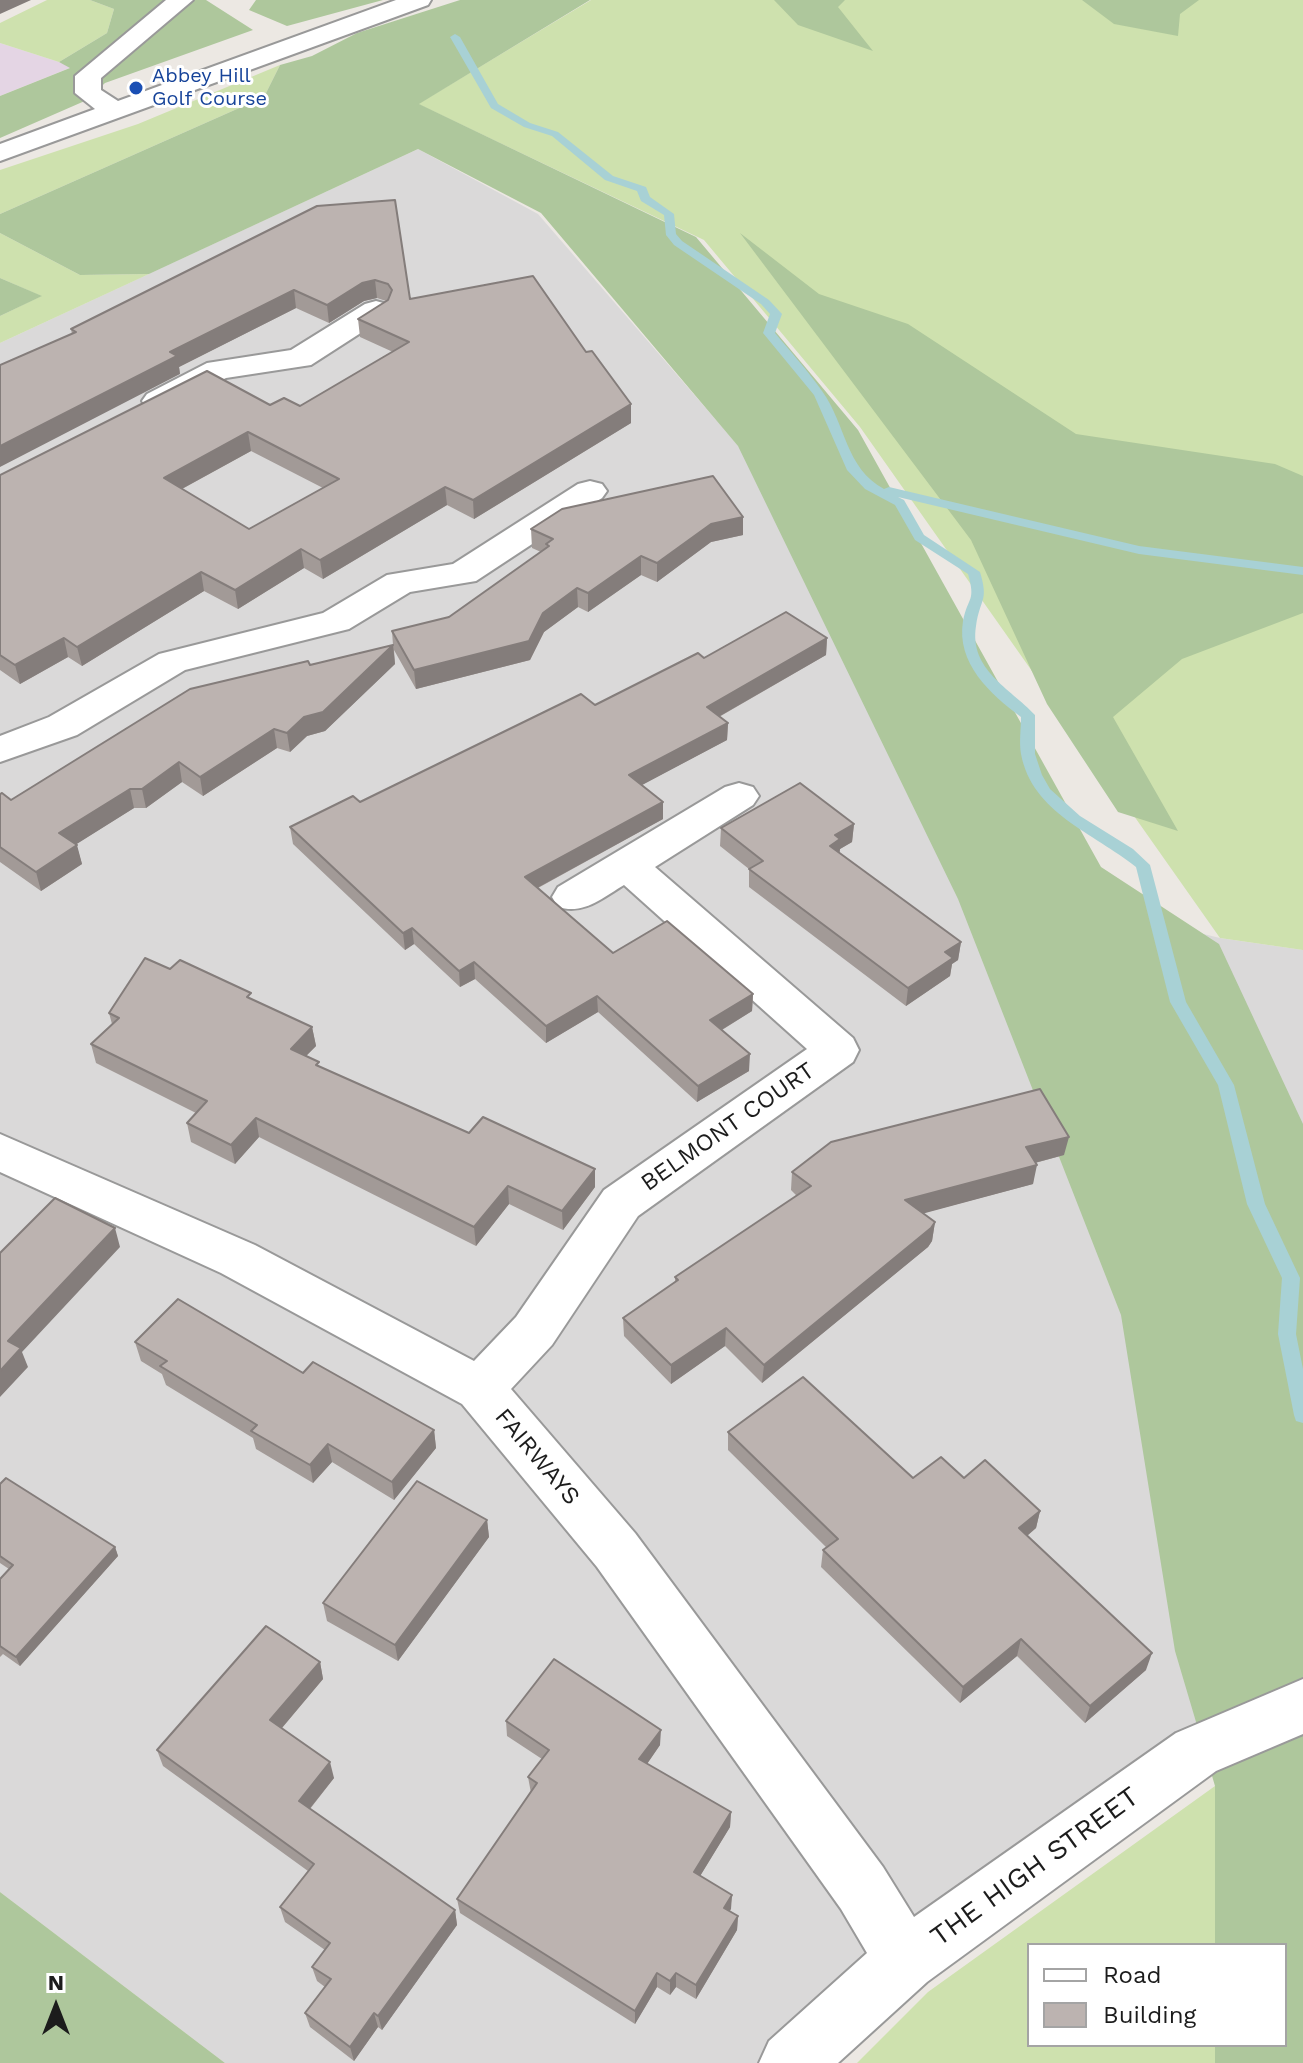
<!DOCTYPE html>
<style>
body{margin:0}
#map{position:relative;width:1303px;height:2063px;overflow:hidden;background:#ece8e3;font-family:"Work Sans",sans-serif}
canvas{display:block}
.legend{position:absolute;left:1027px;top:1943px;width:260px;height:104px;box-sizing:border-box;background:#fff;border:2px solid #a4a4a4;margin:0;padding:10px 14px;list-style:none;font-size:24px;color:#1c1c1c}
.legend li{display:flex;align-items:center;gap:16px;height:40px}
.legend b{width:40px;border:2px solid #a4a4a4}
.north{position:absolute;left:16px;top:1967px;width:80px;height:80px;-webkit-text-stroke:6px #fff;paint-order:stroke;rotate:0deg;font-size:22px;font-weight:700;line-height:32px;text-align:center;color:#1c1c1c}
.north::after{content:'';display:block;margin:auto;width:28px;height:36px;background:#1c1c1c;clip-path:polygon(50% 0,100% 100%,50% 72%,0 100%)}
</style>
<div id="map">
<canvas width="1303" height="2063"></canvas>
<ul class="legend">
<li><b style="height:10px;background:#fff"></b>Road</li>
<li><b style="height:22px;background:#bcb3b0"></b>Building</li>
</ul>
<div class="north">N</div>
</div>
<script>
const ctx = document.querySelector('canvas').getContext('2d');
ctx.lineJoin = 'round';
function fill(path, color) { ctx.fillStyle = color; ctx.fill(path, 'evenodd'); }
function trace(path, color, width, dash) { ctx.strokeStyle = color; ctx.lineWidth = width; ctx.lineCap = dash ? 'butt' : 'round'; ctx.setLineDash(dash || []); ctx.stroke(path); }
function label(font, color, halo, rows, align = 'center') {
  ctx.font = font + ' "Work Sans",sans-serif'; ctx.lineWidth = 6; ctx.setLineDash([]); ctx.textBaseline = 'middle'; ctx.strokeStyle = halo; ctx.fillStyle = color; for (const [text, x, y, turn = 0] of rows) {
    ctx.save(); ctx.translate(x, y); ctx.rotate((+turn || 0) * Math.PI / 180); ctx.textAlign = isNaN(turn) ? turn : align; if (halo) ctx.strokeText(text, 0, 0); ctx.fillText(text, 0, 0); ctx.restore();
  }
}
const residential = new Path2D(`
 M418,149L538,214L742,450L971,878L1220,938L1303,950V1706L791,2063H225L0,1892V343Z`);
const industrial = new Path2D(`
 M0,43L59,62L72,67L0,96Z`);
const grass = new Path2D(`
 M47,0H90L114,9L107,33L59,62L0,43V23Z
 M591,0H1303V950L1220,938L860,427L704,240L418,104Z
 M280,65L264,97L0,214V170L138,124Z
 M0,233L80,275L149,274L0,343V316L41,296L0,278Z
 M1215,1786V1945H1029V2045H1215V2063H857L928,1992Z`);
const forest = new Path2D(`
 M90,0H206L253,30L105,83L87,100L0,138V96L70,68L59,62L107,33L114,9Z
 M256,0H383L287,26L249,10Z
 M460,0H590L419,104L696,237L858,430L1101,867L1219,944L1303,1124V2063H1215V2045H1285V1945H1215V1786L1175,1651L1121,1315L958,899L738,446L541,213L418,149L149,274L80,275L0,233V214L264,97L280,65L312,56L357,33Z
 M774,0H845L838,7L873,51L798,25Z
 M1082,0H1199L1180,14L1178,36L1114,24Z
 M740,233L819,294L908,324L1076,434L1275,464L1303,476V613L1182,659L1113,717L1178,831L1118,812L1047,704L971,540Z
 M0,278L42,296L0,316Z
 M0,1892L225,2063H0Z`);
const stream = new Path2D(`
 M455,34L460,37L498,104L530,123L558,132L613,176L646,187L650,197L674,214L676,234L682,241L769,300L782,314L775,333C791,352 808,371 822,391C846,424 845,468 884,489L889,487L1139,546L1303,567V575L1139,554L898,497L904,500L924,535L980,572C989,602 980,598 976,626C969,670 1010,688 1035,715V754L1042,775L1050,789L1080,816L1133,849L1150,865L1186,1002L1234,1085L1265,1204L1300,1278L1296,1334L1303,1369V1423L1296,1421L1294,1415L1278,1334L1282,1278L1247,1204L1218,1085L1170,1002L1136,867C1094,833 1032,813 1021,754C1019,742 1021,729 1021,717C990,694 956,663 963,621C968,596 976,602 968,574L915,540L895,505L865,489L847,470L814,395L763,333L770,314L761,304L674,245L666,235L664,215L641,201L637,191L605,180L552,136L524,127L491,108L450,37Z`);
const minor = new Path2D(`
 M166,0H193L101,78V90L118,101L396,0H431L428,5L0,161V144L95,109L75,93V76Z
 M376,301L387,304L391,310L387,316L311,365L226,378L158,411L147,408L142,401L147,394L207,363L291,350L365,304Z
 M590,481L602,484L607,491L602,498L476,581L410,592L349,629L185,670L77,735L0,762V736L49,717L159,654L323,613L387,575L453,564L578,484Z
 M739,783L753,787L759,796L753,805L655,867L853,1038L859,1050L853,1062L638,1216L552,1345L511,1389L635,1533L883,1867L914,1917L1176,1733L1303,1679V1734L1216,1771L927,1982L838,2063H759L769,2041L867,1953L841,1909L597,1567L462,1404L221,1273L0,1172V1134L255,1245L474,1361L516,1317L604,1190L807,1049L624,885C602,898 584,915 558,907L552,897L558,887L725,787Z`);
const wall = new Path2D(`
 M317,206L410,299L586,352L631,404V423L474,519L447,505L323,579L304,568L238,609L204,591L82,666L68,657L20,684L0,670V475L270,405L300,406L393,352L360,337L358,319L386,301L377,298L364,301L329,323L296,308L179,367L180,374L72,334L71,329ZM251,451L323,488L249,529L182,489Z
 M531,529L743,535L711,542L657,582L641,575L588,612L578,607L544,632L530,660L416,689L394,650L395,664L325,731L307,736L290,752L277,748L203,796L182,782L146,808H134L76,844L82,864L41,891L0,862V794L11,800L310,665L393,645L392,631L449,617L541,552L532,548Z
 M827,638L826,655L719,717L728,723L727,740L641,785L663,819L538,888L613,953L753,994L752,1011L722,1030L749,1071L697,1102L598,1012L546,1043L475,979L460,987L414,944L405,950L293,844L290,827L360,802L595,705L704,658Z
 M854,824L852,842L840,849L839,853L961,942L958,960L952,964L950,976L906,1006L749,887V869L720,846L721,828Z
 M170,969L252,999L312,1027L316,1046L306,1056L319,1067L469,1133L595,1169V1187L563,1230L509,1204L476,1246L259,1137L235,1164L191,1142L187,1123L196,1113L96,1063L91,1044L112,1024L109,1013Z
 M1064,1155L1035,1163L1033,1184L923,1213L935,1222L932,1241L928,1247L762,1383L725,1346L671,1384L624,1336L623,1318L675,1282V1277L797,1196L791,1190L792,1172Z
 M135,1342L303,1373L434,1430L436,1448L394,1500L332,1462L313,1483L256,1449L253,1438L166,1385L162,1374L141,1361Z
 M728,1432L913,1478H964L1040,1511L1036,1528L1027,1536L1146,1670L1085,1723L1017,1656L960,1703L821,1567L823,1550L827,1548L728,1450Z
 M0,1484L115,1547L118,1556L20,1666L3,1654L0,1657V1579L9,1569L0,1563Z
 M487,1520L489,1537L398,1661L327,1621L323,1603Z
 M320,1662L323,1679L282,1728L334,1778L310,1809L455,1910L457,1925L382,2030L378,2027L354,2061L310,2027L305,2013L325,1987L317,1981L312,1967L325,1950L285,1922L280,1907L308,1871L163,1766L157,1750Z
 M506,1721L660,1745L647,1764L731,1812L730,1827L700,1876L732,1895L730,1911L738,1916L737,1930L696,1999L676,1987L670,1995L657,1987L635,2024L460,1913L457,1899L531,1793L528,1777L542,1759L507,1736Z`);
const shadedWall = new Path2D(`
 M0,0H31L0,14Z
 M375,280L377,298L364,301L329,323L327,305L362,283Z
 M294,290L296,308L179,367L180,374L0,467V446L170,352Z
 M631,404V423L474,519L473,500Z
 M248,432L251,451L167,497L164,478Z
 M445,487L447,505L323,579L320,560Z
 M743,517V535L711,542L657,582V563L711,524Z
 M301,549L304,568L238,609L235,590Z
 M641,556V575L588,612V593Z
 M201,572L204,591L82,666L77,647Z
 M577,588L578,607L544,632L530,660L416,689L414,670Z
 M64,638L68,657L20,684L15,665Z
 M827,638L826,655L706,724L707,707Z
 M393,645L395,664L325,731L307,736L290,752L287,733L304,717Z
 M728,723L727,740L629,792V775Z
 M274,729L277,748L203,796L200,777Z
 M179,762L182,782L146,808L142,789Z
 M130,789L134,808L64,852L59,833Z
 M663,802V819L526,894L525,877Z
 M854,824L852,842L840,849L839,857L830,846L835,835Z
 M77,845L82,864L41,891L36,872Z
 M412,928L414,944L405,950L403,933Z
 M961,942L958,960L952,964L950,976L906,1006L908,988L945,952Z
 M474,962L475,979L460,987L459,971Z
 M753,994L752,1011L710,1037V1020Z
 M597,996L598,1012L546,1043V1026Z
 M312,1027L316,1046L294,1068L291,1049Z
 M750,1054L749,1071L697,1102L698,1086Z
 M256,1118L259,1137L235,1164L231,1145Z
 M1069,1137L1064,1155L1023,1166L1026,1147Z
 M1037,1165L1033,1184L903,1219L905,1200Z
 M595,1169V1187L563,1230L562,1211Z
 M508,1186L509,1204L476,1246L474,1227Z
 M935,1222L932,1241L928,1247L762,1383L764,1365Z
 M115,1228L120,1247L22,1352L28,1367L0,1397V1371L8,1341Z
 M726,1328L725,1346L671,1384V1365Z
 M434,1430L436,1448L394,1500L392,1482Z
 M328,1444L332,1462L313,1483L310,1465Z
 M1040,1511L1036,1528L1015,1546L1019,1528Z
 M487,1520L489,1537L398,1661L395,1645Z
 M115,1547L118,1556L20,1666L16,1657Z
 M1021,1639L1017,1656L960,1703L963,1687Z
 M1152,1653L1146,1670L1085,1723L1090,1706Z
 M320,1662L323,1679L275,1736L270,1720Z
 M661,1730L660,1745L640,1774L639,1759Z
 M330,1762L334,1778L303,1817L299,1801Z
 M731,1812L730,1827L694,1886V1872Z
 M732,1895L731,1909L723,1922L724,1908Z
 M455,1910L457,1925L382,2030L378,2016Z
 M738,1916L737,1930L696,1999V1985Z
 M657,1973V1987L635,2024V2011Z
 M676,1973V1987L670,1995V1981Z
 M374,2013L378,2027L354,2061L350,2047Z`);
const building = new Path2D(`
 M395,200L410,299L533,276L586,352L592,351L631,404L473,500L445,487L320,560L301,549L235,590L201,572L77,647L64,638L15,665L0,655V475L207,371L270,405L284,398L300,406L409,342L358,319L388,300L392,290L388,284L375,280L362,283L327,305L294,290L170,352L177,356L0,446V365L76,332L71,329L317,206ZM248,432L339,479L249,529L164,478Z
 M713,476L743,517L711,524L657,563L641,556L588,593L577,588L543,613L529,641L414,670L392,631L449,617L549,546L546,544L553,539L531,529L562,509Z
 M786,612L827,638L707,707L728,723L629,775L663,802L525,877L613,953L667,921L753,994L710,1020L750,1054L698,1086L597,996L546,1026L474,962L459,971L412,928L403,933L290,827L353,796L360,802L581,694L595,705L698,653L704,658Z
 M393,645L323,712L304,717L287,733L274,729L200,777L179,762L142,789H130L59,833L77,845L36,872L0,847V794L2,793L11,800L190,689L308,661L310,665Z
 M800,783L854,824L835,835L840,839L830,846L961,942L945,952L953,958L908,988L749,869L763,861L721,828Z
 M145,958L170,969L180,960L251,993L247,997L312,1027L291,1049L319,1062L316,1065L469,1133L483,1117L595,1169L562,1211L508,1186L474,1227L256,1118L231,1145L187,1123L207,1101L91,1044L119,1018L109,1013Z
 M1040,1089L1069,1137L1026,1147L1037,1165L905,1200L935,1222L931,1228L764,1365L726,1328L671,1365L623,1318L678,1280L675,1277L811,1186L792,1172L831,1142Z
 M55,1198L115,1228L8,1341L21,1348L0,1371V1253Z
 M178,1299L303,1373L313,1362L434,1430L392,1482L328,1444L310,1465L251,1431L257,1425L160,1366L167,1361L135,1342Z
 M803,1377L913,1478L941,1457L964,1478L985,1460L1040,1511L1019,1528L1152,1653L1090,1706L1021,1639L963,1687L823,1550L838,1539L728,1432Z
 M6,1478L115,1547L16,1657L0,1646V1579L13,1565L0,1556V1484Z
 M417,1481L487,1520L395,1645L323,1603Z
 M266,1626L320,1662L270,1720L330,1762L299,1801L455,1910L378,2016L374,2013L350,2047L305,2013L331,1979L312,1967L330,1943L280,1907L314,1864L157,1750Z
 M554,1659L661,1730L639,1759L731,1812L694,1872L732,1895L724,1908L738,1916L696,1985L676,1973L670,1981L657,1973L635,2011L457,1899L537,1783L528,1777L549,1750L506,1721Z`);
const markers = [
 [136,88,8,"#1a4fb4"]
];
const farTransitnames = [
 ["Abbey Hill",152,76],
 ["Golf Course",152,99]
];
const streetNames = [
 ["BELMONT COURT",728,1127,-35],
 ["FAIRWAYS",537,1457,50]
];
const nearStreetnames = [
 ["THE HIGH STREET",1035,1867,-36]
];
fill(residential, '#dad9d9');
fill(industrial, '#e4d5e4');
fill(grass, '#cee1ae');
fill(forest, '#aec79c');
fill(stream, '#a8d1d5');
trace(minor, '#999', 4);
fill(minor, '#fff');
fill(wall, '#a29a97');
fill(shadedWall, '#847d7b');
fill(building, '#bcb3b0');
trace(building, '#847d7b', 2);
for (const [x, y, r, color] of markers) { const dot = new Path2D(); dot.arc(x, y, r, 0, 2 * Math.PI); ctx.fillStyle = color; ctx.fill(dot); trace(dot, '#fff', 3); }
label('20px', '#164399', '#fff', farTransitnames, 'left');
label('24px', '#1c1c1c', '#fff', streetNames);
label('28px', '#1c1c1c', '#fff', nearStreetnames);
</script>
